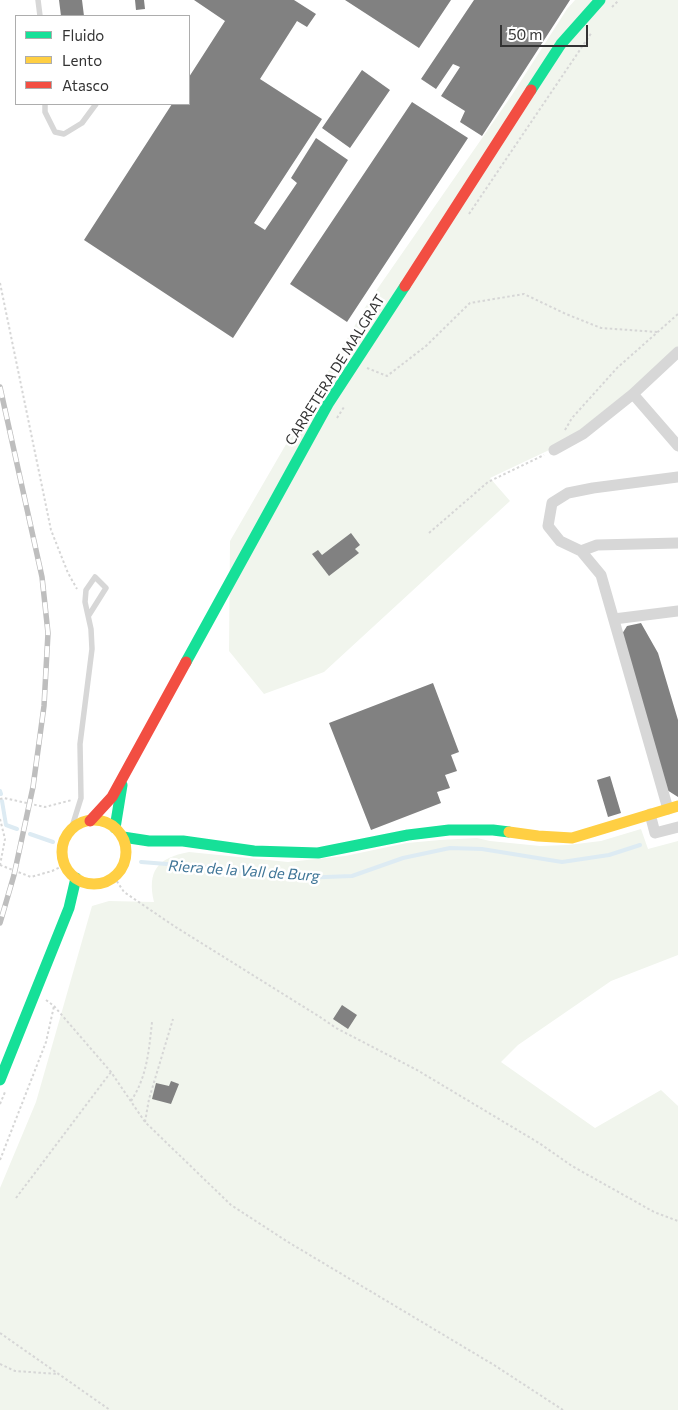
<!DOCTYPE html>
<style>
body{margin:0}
#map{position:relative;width:678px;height:1410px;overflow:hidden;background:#fff;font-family:Commissioner,sans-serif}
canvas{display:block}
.legend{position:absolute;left:15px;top:15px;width:175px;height:90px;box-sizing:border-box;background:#fff;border:1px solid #adadad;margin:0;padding:6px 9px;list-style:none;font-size:15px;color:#333}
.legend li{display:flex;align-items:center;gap:10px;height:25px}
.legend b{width:25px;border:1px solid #adadad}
.scale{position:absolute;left:500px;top:25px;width:88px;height:22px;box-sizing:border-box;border:2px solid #333;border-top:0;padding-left:6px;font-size:15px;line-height:18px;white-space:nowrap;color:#333;-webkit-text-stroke:4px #fff;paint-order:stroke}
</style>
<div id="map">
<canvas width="678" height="1410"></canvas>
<ul class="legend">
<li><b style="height:6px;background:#16e098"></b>Fluido</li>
<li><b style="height:6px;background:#ffcf43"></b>Lento</li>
<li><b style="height:6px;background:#f24e42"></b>Atasco</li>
</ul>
<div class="scale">50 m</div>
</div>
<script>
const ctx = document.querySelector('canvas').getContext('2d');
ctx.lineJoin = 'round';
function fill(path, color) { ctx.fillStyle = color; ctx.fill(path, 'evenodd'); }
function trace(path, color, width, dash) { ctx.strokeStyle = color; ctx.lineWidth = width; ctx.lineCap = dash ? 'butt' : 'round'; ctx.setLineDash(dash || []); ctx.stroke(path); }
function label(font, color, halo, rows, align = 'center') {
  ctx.font = font + ' Commissioner,sans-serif'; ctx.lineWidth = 5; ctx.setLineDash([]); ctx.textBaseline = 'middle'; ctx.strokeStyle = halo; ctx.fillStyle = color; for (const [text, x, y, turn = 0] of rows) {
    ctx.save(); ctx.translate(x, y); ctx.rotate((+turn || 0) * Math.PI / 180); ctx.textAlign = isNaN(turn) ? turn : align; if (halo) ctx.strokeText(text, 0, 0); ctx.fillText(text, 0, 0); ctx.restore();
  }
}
const green = new Path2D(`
 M575,0H678V352L583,434L490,478L510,501L324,672L264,694L229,651L230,541L369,301L512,95L567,9Z
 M641,829L648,849L678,841V955L611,981L518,1045L501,1062L595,1128L661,1090L678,1106V1410H0V1188L36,1102L92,906L109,901L154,902C147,871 157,858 189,852L288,862L345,856L407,843L440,840L477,838L490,841L540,846L568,845L601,841Z`);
const stream = new Path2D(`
 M0,791L1,794
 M2,801L6,825L17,829
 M30,834L53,842
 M141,862L205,867L300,878L352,876L403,858L450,848L482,849L562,862L609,855L640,845`);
const building = new Path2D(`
 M59,0H82L84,16H61Z
 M135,0H144L145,9L136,10Z
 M194,0H294L316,14L307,27L297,21L260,79L322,119L254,223L265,230L297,183L291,178L316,138L348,160L233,338L84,240L172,104H189V77L225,21Z
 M345,0H451L419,48Z
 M474,0H570L482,136L460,122L465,111L441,96L460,67L453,64L436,89L421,79Z
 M362,70L390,90L350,148L322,128Z
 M412,102L468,138L347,322L290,284Z
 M351,533L360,545L355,549L359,553L329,576L312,554L318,550L322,555Z
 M641,623L658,653L678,720V797L667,790L622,634L627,626Z
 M433,683L459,752L451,755L457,771L445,775L450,788L437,792L441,803L371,830L329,723Z
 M610,776L621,813L608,817L597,780Z
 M342,1005L357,1015L348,1029L333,1019Z
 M171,1081L179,1084L171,1104L152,1099L156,1083L169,1086Z`);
const path = new Path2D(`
 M612,7L619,0
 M469,214L592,32
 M0,283L51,530L68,573L77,589
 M367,368L387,376L426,346L470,303L524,294L566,314L601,328L657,332
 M337,418L344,407
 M565,430L572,418L617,368L678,314
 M429,533L488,482L544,455
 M0,799L4,798L45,807L72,800
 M0,819L5,839L0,865
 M0,865L31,877L52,871L65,865
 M114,877L124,892L174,926L320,1017L336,1028L417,1070L539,1143L572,1166L654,1212L678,1221
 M46,1000L54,1006L111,1072L145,1122L231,1205L288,1242L494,1365L563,1410
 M131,1101C147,1077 149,1050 152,1022
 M0,1104L5,1092
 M145,1122L149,1099L173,1019
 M0,1160L46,1042L54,1006
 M16,1198L111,1072
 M0,1333L110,1410
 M0,1364L15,1371L58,1374`);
const lane = new Path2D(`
 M38,0L40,16
 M45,104V112L55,132L64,134L82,123L96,104
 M71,830L81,798L80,744L92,649L91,629L85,602L86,590L95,577L106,588L89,615`);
const street = new Path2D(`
 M633,394L678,446
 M554,450L583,434L633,394L678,352
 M581,551L597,545L678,543
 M614,619L678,611
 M668,809L601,575L581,551L560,541L548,526L552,503L568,493L593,488L678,477
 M650,814L655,833L678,827`);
const fast = new Path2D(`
 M531,90L561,44L600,0
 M186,662L328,404L405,286
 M115,828L122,785
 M123,837L149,841H183L254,851L318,853L408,835L449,830H493L509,832
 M0,1080L69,908L76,878`);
const slow = new Path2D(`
 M62 852a32 32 0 1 1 64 0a32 32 0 1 1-64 0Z
 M509,832L538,836L572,838L678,806`);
const jam = new Path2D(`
 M405,286L531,90
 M90,821L112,797L186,662`);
const rail = new Path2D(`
 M0,387L42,577L48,633L44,706L33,787L14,875L0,923`);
const streetNames = [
 ["CARRETERA DE MALGRAT",335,370,-58]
];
const waterNames = [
 ["Riera de la Vall de Burg",244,871,4]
];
fill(green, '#f1f5ed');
trace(stream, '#ddebf3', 4);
fill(building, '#818181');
trace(path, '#d6d6d6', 2, [2.5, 2.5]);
trace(lane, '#d7d7d7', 5.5);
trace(street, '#d7d7d7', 11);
trace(fast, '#16e098', 11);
trace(slow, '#ffcf43', 11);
trace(jam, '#f24e42', 11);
trace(rail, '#bebebe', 5.5);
trace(rail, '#fff', 4, [11]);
label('14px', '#333', '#fff', streetNames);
label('italic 15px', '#3f7597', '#fff', waterNames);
</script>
